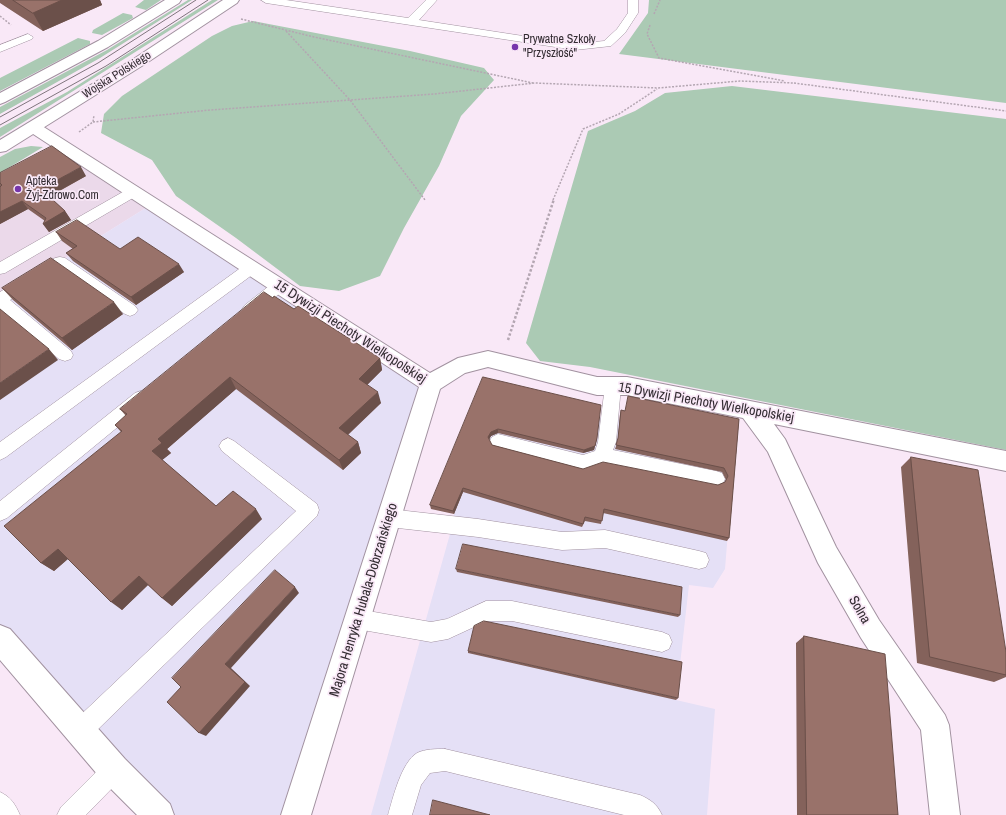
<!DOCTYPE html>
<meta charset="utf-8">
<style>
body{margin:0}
canvas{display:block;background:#f9e8f7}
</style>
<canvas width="1006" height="815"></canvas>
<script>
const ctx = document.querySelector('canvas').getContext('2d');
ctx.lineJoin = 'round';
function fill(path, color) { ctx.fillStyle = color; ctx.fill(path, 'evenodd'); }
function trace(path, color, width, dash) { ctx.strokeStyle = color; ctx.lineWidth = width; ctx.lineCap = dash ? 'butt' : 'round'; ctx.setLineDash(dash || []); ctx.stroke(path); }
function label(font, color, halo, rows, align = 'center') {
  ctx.font = font + ' "Archivo Narrow",sans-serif'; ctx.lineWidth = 3.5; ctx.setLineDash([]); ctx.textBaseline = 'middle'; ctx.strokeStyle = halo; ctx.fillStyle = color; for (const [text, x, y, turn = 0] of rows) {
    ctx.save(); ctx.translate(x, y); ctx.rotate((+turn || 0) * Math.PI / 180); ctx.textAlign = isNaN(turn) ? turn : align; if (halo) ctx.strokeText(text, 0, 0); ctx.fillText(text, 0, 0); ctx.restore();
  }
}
const commercial = new Path2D(`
 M59,144L152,204L0,299V180Z`);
const industrial = new Path2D(`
 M152,204L431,384L296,815H159L0,639V299Z
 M498,405L623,420L735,444L725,569L713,588L689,585L676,700L715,709L707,815H371L450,534L454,514Z`);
const green = new Path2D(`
 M144,0H161L146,10L135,7Z
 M188,0H192L100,58L0,114V107L107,50Z
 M212,0H218L0,137V128L67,92Z
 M649,0H1006V103L619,54L648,13Z
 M123,13L132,15L133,18L102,35L92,33L93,30Z
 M253,21L410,51L484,68L494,80L461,116L439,166L404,228L380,276L339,291L300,286L236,238L176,196L152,160L101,133L104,114L122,96L212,36L232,26Z
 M78,38L90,41V44L0,91V78Z
 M732,86L1006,119V450L590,367L540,361L526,343L588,131L635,111L665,93Z
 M31,146L43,147L0,173V157L15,149Z`);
const pathFar1 = new Path2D(`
 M654,14L660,0
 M0,16L11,25
 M241,19L314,37L533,83
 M650,25L647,34L659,58L785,81
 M286,31L350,100L425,200
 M794,83L1006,111
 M93,122L210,110L434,94L535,83L658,88L740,81L794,83
 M79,132L93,122L94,115
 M553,200L583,129L619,114L657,89`);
const path = new Path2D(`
 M508,340L554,199`);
const lane = new Path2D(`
 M261,0H286L408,18L426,0H437L419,20L575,44L604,41L617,29L628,13V0H638V13L625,33L611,46L575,50L266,3Z
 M28,34L33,37L32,39L0,52V45Z
 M133,188L138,189L140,192L138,195L5,273L0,274V262L128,189Z
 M60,257L65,258L135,306L138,310L135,314L130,316L125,314L60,269L10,300L71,351L73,355L71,359L65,361L59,359L0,310V292L55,258Z
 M251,263L256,264L258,268L256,272L6,457L0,460V442L246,264Z
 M279,281L284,282L286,286L284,290L255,313L250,315L245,313L242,309L245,305L274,282Z
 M613,379L619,381L621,386L616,442L613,450L716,471L722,473L725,479L722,485L716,487L602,464L583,471L492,447L489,442L492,437L498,434L583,455L595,451L598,442L605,386L607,381Z
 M141,391L147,393L149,398L147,403L7,518L0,521V501L135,393Z
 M228,438L234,441L317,504L319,510L317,516L88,739L80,742L72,739L69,731L72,723L296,511L222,451L219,446L222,441Z
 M389,509L478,519L562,532L605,530L699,551L706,553L709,560L706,567L699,569L605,548L562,550L478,537L389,527L382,524L380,518L382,512Z
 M486,601H512L662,632L669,635L672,642L669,649L662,652L512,621H487L448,639L431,642L357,629L350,626L347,619L350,612L357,609L431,622L447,619Z
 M445,749L640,795C651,800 657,804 662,815H624L445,771L430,773L421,785L412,815H388C393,798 401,763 417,753C425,749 436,749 445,749Z
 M114,758L122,762L126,770L122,778L86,815H57L61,807L106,762Z
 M0,792C11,797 15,804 20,815H0Z`);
const street = new Path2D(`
 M33,122L39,124L430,373L458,358L488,351L597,377H627L1006,451V471L774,424L785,439L836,547L879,620L945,715L949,725L960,815H930L921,730L861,638L818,563L768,452L743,418L627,395H597L488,367L465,373L440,389L311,815H281L419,387L27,130L25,127L27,124Z
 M0,625L10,629L125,759L170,804L174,815H137L103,781L0,660Z`);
const secondary = new Path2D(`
 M165,0H181L179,3L108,47L5,102L0,104V93L98,41Z
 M223,0H239L237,3L145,64L6,151L0,152V140L135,58Z`);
const tram = new Path2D(`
 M0,117L98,63L196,0
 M0,125L106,66L208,0`);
const wall = new Path2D(`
 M0,0H100L102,5L43,31L0,3Z
 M0,173L86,176L49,197L65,211L71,220L49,232L43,224L45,221L28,209L0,224Z
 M56,232L120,249L184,272L136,305L73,261L66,253L73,249L62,241Z
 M2,288L123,314L72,350L13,300Z
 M273,298L294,309L380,358L382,370L367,385L381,403L348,435L358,442L361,453L343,470L236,389L167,449L171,453L162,460L216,506L262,519L172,606L162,598L148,585L122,610L68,559L54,571L41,563L121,432L115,425L126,416L120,409Z
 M483,377L597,438L594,450L583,453L498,433L491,436L489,440L492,445L583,469L718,485L725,482L726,480L722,472L615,449L618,441L620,414L621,410L625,411L739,419L729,538L727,541L603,513L601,524L585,521L582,527L463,492L454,514L431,509L430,505Z
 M911,457L1006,652V677L994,682L917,663L901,467Z
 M456,569L680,615L678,617L457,572Z
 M804,636L898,815H797L796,643Z
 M468,651L678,698L676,700L468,653Z`);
const shadedWall = new Path2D(`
 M62,0H100L102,5L43,31L33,13Z
 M81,167L86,176L46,198L41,189Z
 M22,201L28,209L0,224V212Z
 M65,211L71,220L49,232L43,224Z
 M179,264L184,272L136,305L131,297Z
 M114,302L123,314L72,350L62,338Z
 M49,349L58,360L0,400V383Z
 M380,358L382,370L362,390L359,379Z
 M230,377L236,389L167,449L171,453L161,461L152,451L158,439Z
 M378,392L381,403L343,439L339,428Z
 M498,429V433L491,436L488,441V437L491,432Z
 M597,438L594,450L583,453L584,450Z
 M358,442L361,453L343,470L339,460Z
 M463,488V492L454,514L453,511Z
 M256,509L262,519L172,606L162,598Z
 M58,549L70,557L54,571L41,563Z
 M139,576L149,584L122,610L111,602Z
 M295,587L299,593L231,668L250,686L206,736L199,733L225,664Z`);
const building = new Path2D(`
 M13,0H62L33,13Z
 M52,146L81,167L41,189L65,211L43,224L46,218L22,201L0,212V187L2,185L0,183V173Z
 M77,220L120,249L138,237L179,264L131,297L66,253L77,246L56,232Z
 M51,258L114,302L62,338L2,288Z
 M264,292L273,298L274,296L294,309L298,306L380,358L359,379L378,392L339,428L358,442L339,460L230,377L158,439L162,443L152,451L216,506L233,491L256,509L162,598L139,576L111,602L58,549L41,563L4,526L122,431L115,425L127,414L120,409Z
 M0,309L49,349L0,383Z
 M483,377L601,405L597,438L595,446L584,450L498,429L491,432L488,437L492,445L583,469L603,462L718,485L725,482L728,476L724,468L616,445L618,438L621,410L625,411L628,396L739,419L729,538L604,509L602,521L585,517L583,524L463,488L453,511L430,505Z
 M911,457L978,470L1006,652V675L930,657Z
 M463,544L682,587L680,615L456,569Z
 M275,570L295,587L225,664L245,682L199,733L167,702L181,687L172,678Z
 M484,621L682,662L678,698L468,651L474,626Z
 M804,636L885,654L898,815H807Z
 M433,800L490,815H430Z`);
const markers = [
 [515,47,4,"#7636ab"],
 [18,189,4,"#7636ab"]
];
const farPoinames = [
 ["Prywatne Szkoły",523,40],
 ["\"Przyszłość\"",523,54],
 ["Apteka",26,182],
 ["Żyj-Zdrowo.Com",26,196]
];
const farStreetnames = [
 ["Wojska Polskiego",117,75,-32]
];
const streetNames = [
 ["15 Dywizji Piechoty Wielkopolskiej",350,332,33],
 ["15 Dywizji Piechoty Wielkopolskiej",706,403,10],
 ["Majora Henryka Hubala-Dobrzańskiego",364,600,-73],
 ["Solna",859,610,60]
];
fill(commercial, '#ebd9ea');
fill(industrial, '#e5e0f6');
fill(green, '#abcab4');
trace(lane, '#a292a0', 1);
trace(street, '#a292a0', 2);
trace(secondary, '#a292a0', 2);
trace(pathFar1, '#b4a6b2', 1.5, [2, 1.5]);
trace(path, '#b4a6b2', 2.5, [2.5, 2]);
fill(lane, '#fff');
fill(street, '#fff');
fill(secondary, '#fff');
trace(tram, '#80757e', 1);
fill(wall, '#84625b');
fill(shadedWall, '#6b504a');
fill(building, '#99726a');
trace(building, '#6b504a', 1);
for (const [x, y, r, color] of markers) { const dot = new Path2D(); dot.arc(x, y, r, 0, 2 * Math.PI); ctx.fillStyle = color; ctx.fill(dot); trace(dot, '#f9e8f7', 1.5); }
label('12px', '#332c32', '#f9e8f7', farPoinames, 'left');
label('12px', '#332c32', '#f9e8f7', farStreetnames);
label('14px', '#332c32', '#f9e8f7', streetNames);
</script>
